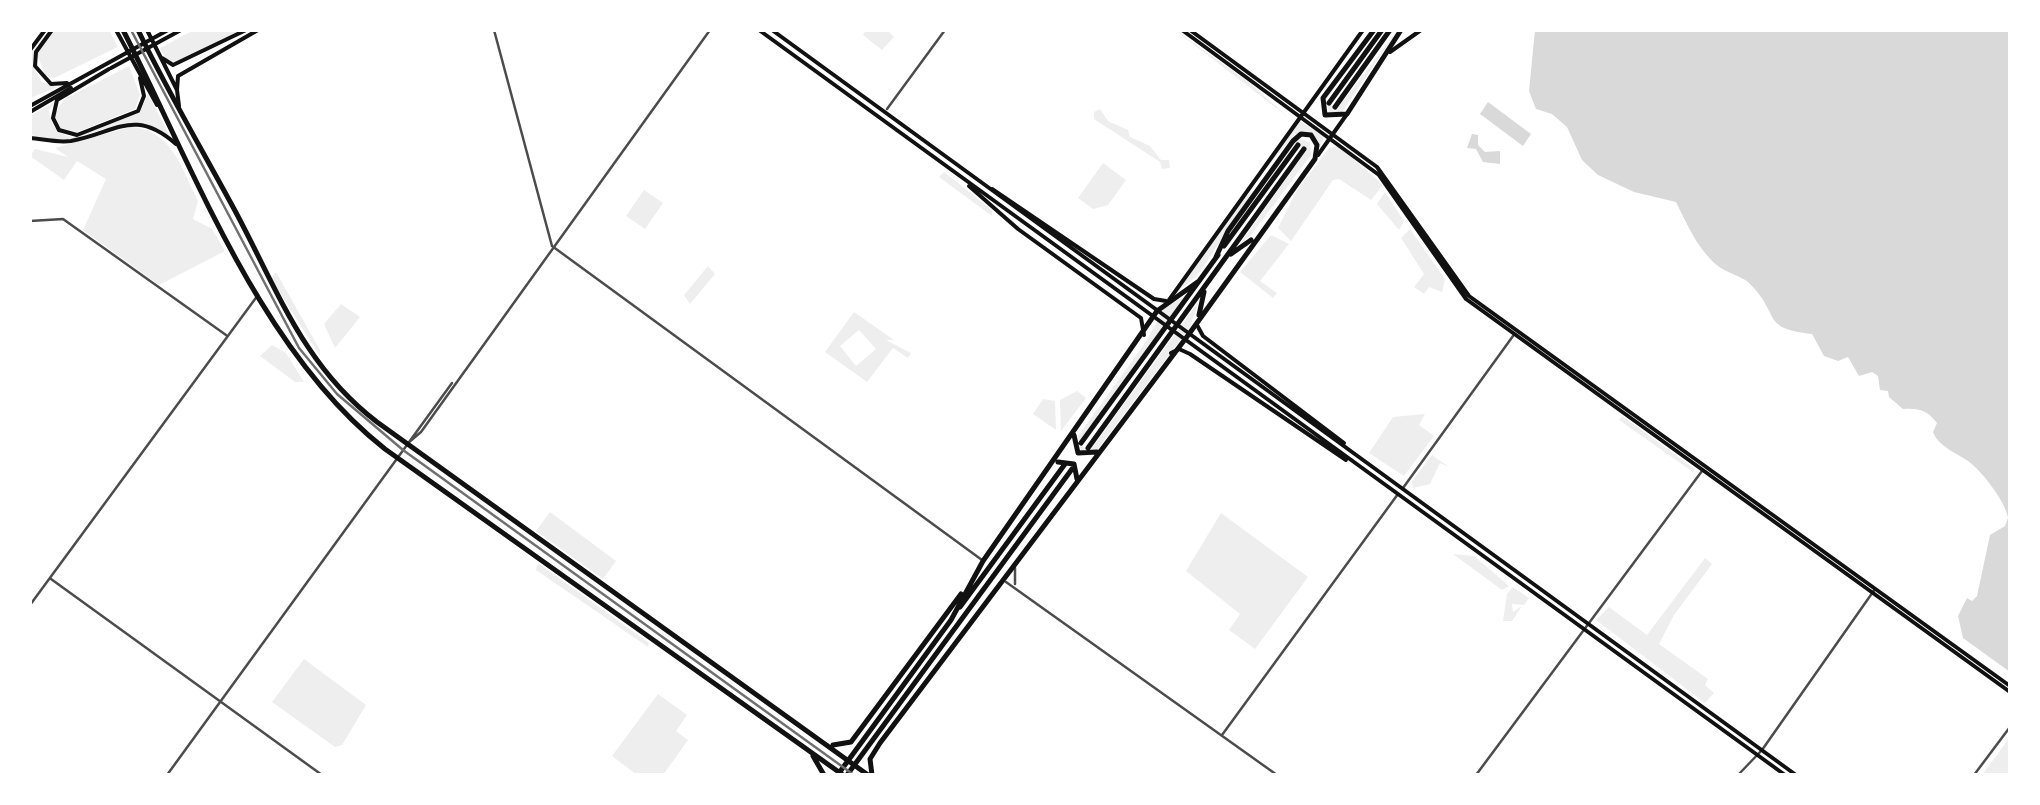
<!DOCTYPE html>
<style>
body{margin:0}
#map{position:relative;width:2040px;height:805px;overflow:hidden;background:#fff;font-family:Roboto,sans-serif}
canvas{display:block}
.frame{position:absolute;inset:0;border:32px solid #fff;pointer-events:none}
</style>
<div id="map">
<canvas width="2040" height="805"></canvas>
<div class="frame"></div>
</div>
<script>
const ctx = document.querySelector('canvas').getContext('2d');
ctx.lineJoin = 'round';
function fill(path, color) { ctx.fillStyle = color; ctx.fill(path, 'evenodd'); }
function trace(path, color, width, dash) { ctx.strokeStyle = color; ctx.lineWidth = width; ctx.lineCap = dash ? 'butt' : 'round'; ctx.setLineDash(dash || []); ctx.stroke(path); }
const green = new Path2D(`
 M49,30L35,50L32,65L42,82L57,87L30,98V54Z
 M54,30H109L118,47L54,78L45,75L37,54Z
 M194,30H244L175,63L167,61L160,48Z
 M866,30H887L894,37L882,50L863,35Z
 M1175,30L1250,83L1288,117Z
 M1375,30L1326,100L1337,109L1398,30L1342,112L1330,114L1325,99Z
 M129,66L140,95L135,109L77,132L60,128L55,115L63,100Z
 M148,94L171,138C139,108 108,131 71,139C57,142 43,137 30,135V116L55,102L49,110C51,125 57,135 73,137L139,113Z
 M1100,109L1108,121L1128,130L1130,137L1150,146L1161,160H1169L1170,168L1162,169L1160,162L1094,119V112Z
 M1300,121L1324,137L1320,147L1313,135L1295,134L1254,183Z
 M130,127C172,129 181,168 198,201L193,219L212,229L225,251L159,285L83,230L106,179L77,161L64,180L30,156L35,149L68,157L55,148Z
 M1301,139L1310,142L1311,155L1251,235L1239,245L1306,151L1295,144L1229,237L1230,231L1296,141Z
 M1339,146L1383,185L1371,200L1339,179L1333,180L1291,241L1278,228L1297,190L1329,148Z
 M1103,163L1126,180L1108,205L1093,209L1078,198Z
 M944,172L992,210V216L939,177Z
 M644,190L663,203L645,229L626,216Z
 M1255,190L1197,276L1178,291L1246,196Z
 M1385,192L1404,221L1399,230L1377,204Z
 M1410,229L1445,279L1442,292L1429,287L1424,294L1414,287L1424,274L1401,238Z
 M1271,235L1289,244L1260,281L1277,293L1273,298L1240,272Z
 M708,266L715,274L690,304L684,295Z
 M276,272L320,350V356L271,279Z
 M1187,294L1079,444L1090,451L1199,301L1190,327L1097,450L1090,454L1081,452L1078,436L1145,343L1164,309Z
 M341,304L360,317L335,348L324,324Z
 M854,312L894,340H886L911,353L908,358L893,348L867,382L825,352ZM859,330L876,349L856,366L840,346Z
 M272,345L286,353L304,382H295L260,356Z
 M1077,391L1086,398L1061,431L1060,400Z
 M1043,399L1055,401L1056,430L1033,414Z
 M1425,414L1419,425L1434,436L1404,476L1369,453L1393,417Z
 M1622,416L1695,469L1693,472L1619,420Z
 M1432,455L1449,467L1440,463L1430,484L1413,488L1412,481Z
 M550,512L616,561L603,579L536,531Z
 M1221,513L1308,577L1255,649L1229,630L1240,614L1186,571Z
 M1453,554L1474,556L1509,586L1502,590Z
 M1705,558L1712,564L1674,615L1659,644L1708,679L1705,685L1714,693L1705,703L1596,620L1609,607L1647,635Z
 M538,563L649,643L648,647L536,570Z
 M1513,587L1529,598L1524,605L1512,604L1513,612L1522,606L1512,621H1503L1507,594Z
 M304,659L366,705L342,745L335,747L272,702Z
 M658,694L687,715L676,731L688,740L663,775H637L612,756Z
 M2010,737V775H1982Z`);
const water = new Path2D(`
 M1535,30H2010V672L1963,638L1958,616L1967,598L1972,601L1977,596L1990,535L2005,526L2008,518C2006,502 1981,470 1968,461C1956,453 1938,446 1933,432L1937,423C1927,410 1919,408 1903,409L1889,397L1888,391L1880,390L1878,376L1872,372L1859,376L1848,357L1838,361L1824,356L1812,334C1761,328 1781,317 1752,286C1744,276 1728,274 1718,266C1698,250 1687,224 1676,202L1634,192L1598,175L1582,160L1567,127L1552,114L1536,109L1529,91Z
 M1488,102L1531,134L1523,146L1480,114Z
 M1472,134L1478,135V145L1485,152L1500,151V164L1483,162L1476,149L1467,148Z`);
const minor = new Path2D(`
 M494,30L552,246L982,560
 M887,109L945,30
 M30,221L63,219L226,335
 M1403,488L1513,336
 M1015,568V584
 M51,579L322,775
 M1006,582L1277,775
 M30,605L258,295
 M1222,735L1398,494
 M1738,775L1762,750L1875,589
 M1974,775L2010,727`);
const tertiary = new Path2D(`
 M408,443L421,432L710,30
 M167,775L452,383
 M1476,775L1702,471`);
const secondary = new Path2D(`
 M52,30L36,52L35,66L51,84L67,83
 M116,30L157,105
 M147,30L177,90L179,106
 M759,30L1785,775
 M772,30L1796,775
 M1182,30L1379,175L1466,299L2010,692
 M1190,30L1377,167L1469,296L2010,686
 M30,50L45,30
 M1390,52L1421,30
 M162,58L173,65L246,30
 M111,68L181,30
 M109,69L57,100L53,118L59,130L77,135L138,111L144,96L140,78
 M177,90L178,76L258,30
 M30,106L168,30
 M30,112L71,88
 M30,138C43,139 57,143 71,141C116,133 134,107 176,144
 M1318,155L1347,114
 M969,186L1018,229L1141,318L1144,335
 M992,189L1154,299L1166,301
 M1169,300L1363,30
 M1197,325L1203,336L1344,443
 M1171,353L1179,349L1190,354L1346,460`);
const primary = new Path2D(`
 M123,30C194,169 260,351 385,449L843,775
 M138,30C167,90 201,148 233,207C276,286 302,365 377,422L868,775
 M1374,30L1323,98L1325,115L1347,114L1401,30
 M1329,103L1382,30
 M1335,107L1390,30
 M1224,246L1298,145
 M1231,254L1251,240
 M1199,315L1204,292
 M1074,435L1078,453L1097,452
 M1081,443L1218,255
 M1088,448L1304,149
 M1058,462L1074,464L1077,479
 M960,607L1065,464
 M951,620L983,561L1157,311L1199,281
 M833,745L851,742L961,594
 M813,756L824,775
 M839,773L951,620
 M847,775L1072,469
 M872,775L870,759L880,743L1189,334L1315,159L1317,145L1311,135L1301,134L1293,141L1228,231L1216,257`);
const tram = new Path2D(`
 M131,30L299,348L337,394L403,450L854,775`);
fill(green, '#eee');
fill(water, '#d9d9d9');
trace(minor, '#4c4c4c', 2.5);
trace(tertiary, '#4c4c4c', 2.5);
trace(secondary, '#111', 4);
trace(primary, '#111', 5);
trace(tram, '#707070', 2.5);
</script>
